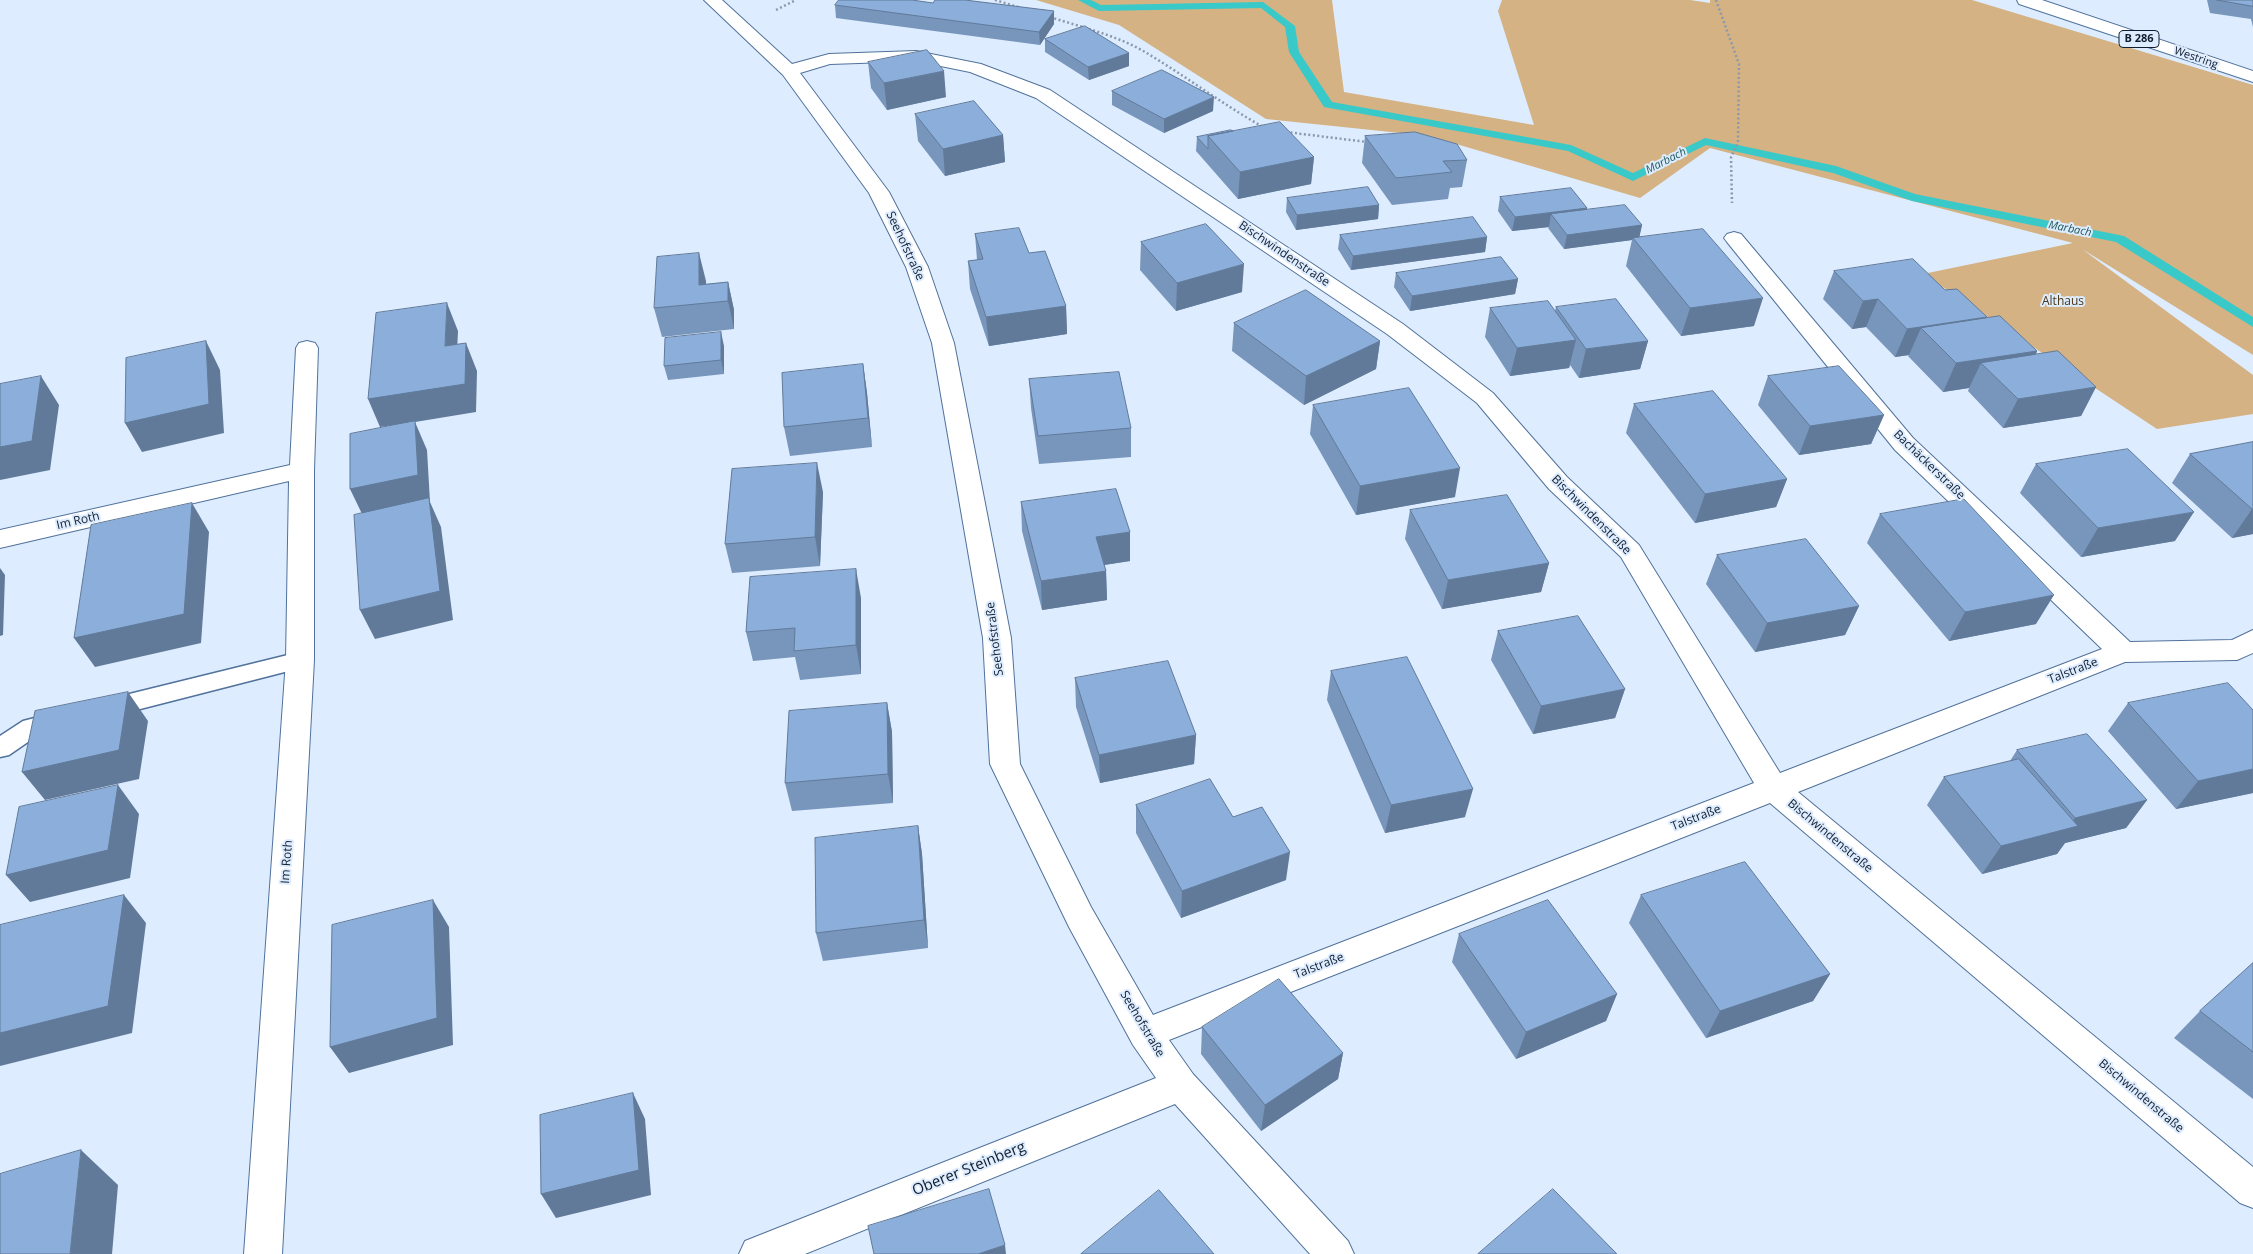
<!DOCTYPE html>
<meta charset="utf-8">
<style>
body{margin:0}
canvas{display:block;background:#ddecfe}
</style>
<canvas width="2253" height="1254"></canvas>
<script>
const ctx = document.querySelector('canvas').getContext('2d');
ctx.lineJoin = 'round';
function fill(path, color) { ctx.fillStyle = color; ctx.fill(path, 'evenodd'); }
function trace(path, color, width, dash) { ctx.strokeStyle = color; ctx.lineWidth = width; ctx.lineCap = dash ? 'butt' : 'round'; ctx.setLineDash(dash || []); ctx.stroke(path); }
function label(font, color, halo, rows, align = 'center') {
  ctx.font = font + ' "Open Sans",sans-serif'; ctx.lineWidth = 4; ctx.setLineDash([]); ctx.textBaseline = 'middle'; ctx.strokeStyle = halo; ctx.fillStyle = color; for (const [text, x, y, turn = 0] of rows) {
    ctx.save(); ctx.translate(x, y); ctx.rotate((+turn || 0) * Math.PI / 180); ctx.textAlign = isNaN(turn) ? turn : align; if (halo) ctx.strokeText(text, 0, 0); ctx.fillText(text, 0, 0); ctx.restore();
  }
}
const green = new Path2D(`
 M1036,0H1332L1344,92L1534,125L1498,11L1502,0H1690L1710,3V0H1972L2253,85V355L2082,249L2253,375V414L2157,429L1923,274L2073,243L1710,148L1640,198L1429,136L1266,119L1119,25Z`);
const stream = new Path2D(`
 M1078,0H1091L1101,5L1263,2L1295,26L1299,52L1332,102L1571,145L1633,173L1705,138L1836,166L1915,194L2124,236L2253,317V327L2116,242L1912,201L1833,173L1706,145L1633,181L1568,151L1324,107L1289,52L1285,27L1261,8L1099,11Z`);
const path = new Path2D(`
 M995,0L1018,7
 M1716,0L1739,64L1738,142L1731,157L1732,203
 M776,10L796,0
 M1050,17C1084,28 1120,36 1150,55C1188,78 1224,105 1263,127
 M1286,132L1367,142`);
const service = new Path2D(`
 M300,652L308,654L311,660L308,666L105,718L97,715L93,709L97,703L105,700Z
 M62,711L70,714L74,720L70,726L38,735L9,755L0,757V736L23,721Z`);
const minor = new Path2D(`
 M704,0H722L792,64L829,54L916,51L981,64L1050,90L1403,324L1493,393L1567,477L1639,545L1780,773L2102,649L1895,450L1727,242L1724,238L1727,234L1734,232L1741,234L1913,438L2130,642L2232,640L2253,630V653L2237,660L2125,662L1798,792L2253,1167V1208L2240,1203L1770,803L1169,1040L1193,1074L1348,1241L1354,1254H1310L1175,1104L805,1254H739L745,1241L1156,1078L1133,1045L1069,927L990,764L983,638L932,343L906,267L869,193L783,75ZM916,61L970,72L1036,98L1387,334L1477,403L1549,489L1621,557L1754,783L1153,1015L1091,907L1020,764L1011,638L954,343L928,267L889,192L800,73L830,64Z
 M307,341L315,343L318,348L314,470V660L282,1254H244L286,660L289,481L0,548V530L290,465L296,348L299,343Z`);
const primary = new Path2D(`
 M2017,0H2042L2253,71V82L2019,4Z`);
const wall = new Path2D(`
 M2207,0H2253V27L2251,19L2210,13Z
 M835,5L1054,24L1040,45L836,18Z
 M1045,39L1129,53V66L1089,80L1045,52Z
 M868,62L946,97L887,110L871,88Z
 M1112,91L1213,111L1164,133L1112,105Z
 M915,114L1003,135L1005,162L945,176L918,141Z
 M1233,131L1314,157L1311,184L1238,199L1196,151L1197,137Z
 M1365,136L1467,160L1462,187L1450,188L1448,199L1392,205L1362,163Z
 M1500,197L1587,208V210L1642,225L1639,237L1754,326L1681,336L1626,266L1632,240L1564,249L1548,228L1549,227L1512,231L1498,211Z
 M1287,198L1379,205L1378,219L1296,230L1286,212Z
 M975,234L1029,253L1066,306L1067,334L989,346L970,289L968,261L977,260Z
 M1340,235L1487,237L1485,252L1351,270L1338,249Z
 M1141,242L1242,292L1176,311L1140,270Z
 M1834,271L1945,290L1987,317L1986,318L2037,351L2036,355L2096,387L2081,416L2003,428L1968,391L1969,388L1943,392L1908,356L1909,355L1895,357L1866,327L1852,329L1823,299Z
 M1396,273L1518,279L1515,294L1410,311L1394,287Z
 M706,281V284L728,282L734,310V329L662,337L654,308Z
 M1556,307L1648,341L1640,369L1579,378L1570,365L1569,368L1510,376L1485,337L1490,308L1555,311Z
 M1234,323L1380,341L1376,369L1304,405L1232,351Z
 M724,346V374L668,380L664,366Z
 M863,364L867,393L872,447L790,456L784,427Z
 M1768,376L1884,415L1871,444L1799,455L1758,405Z
 M1029,379L1131,428V457L1039,464L1031,408Z
 M1634,404L1787,479L1776,507L1695,523L1626,433Z
 M1313,405L1455,497L1356,515L1310,434Z
 M2253,442V534L2232,538L2172,483L2190,454Z
 M2036,464L2175,541L2081,557L2020,493Z
 M823,492L820,566L732,573L725,544Z
 M1021,502L1130,532V561L1104,565L1106,571L1107,600L1042,610L1022,531Z
 M1410,510L1549,563L1541,592L1442,609L1405,539Z
 M1880,514L2036,624L1949,641L1867,543Z
 M1717,555L1859,606L1845,635L1755,652L1706,584Z
 M861,598V674L800,680L795,657L753,661L746,632Z
 M1498,631L1625,689L1615,718L1533,734L1491,660Z
 M1331,671L1465,817L1385,833L1327,700Z
 M1075,678L1196,735L1194,764L1100,783L1076,707Z
 M887,703L892,732L893,803L792,811L785,783Z
 M2128,703L2253,793L2176,809L2108,731Z
 M2017,750L2147,800L2126,828L2065,843L2057,854L1982,874L1927,805L1944,777L2010,761Z
 M1136,805L1233,817L1286,880L1181,918L1136,833Z
 M918,826L922,854L928,948L823,961L816,933Z
 M1641,895L1830,974L1813,1001L1706,1038L1629,923Z
 M1459,934L1617,994L1606,1021L1516,1059L1452,962Z
 M2253,963V1099L2174,1038L2200,1011Z
 M1202,1027L1343,1053L1338,1079L1261,1131L1201,1054Z`);
const shadedWall = new Path2D(`
 M1054,11V24L1040,45L1039,32Z
 M1129,53V66L1089,80L1088,67Z
 M944,71L946,97L887,110L884,83Z
 M1214,97L1213,111L1164,133V119Z
 M1003,135L1005,162L945,176L943,149Z
 M1314,157L1311,184L1238,199L1240,172Z
 M1379,205L1378,219L1296,230L1297,215Z
 M1587,208L1583,223L1551,214L1549,227L1512,231L1515,217Z
 M1642,225L1639,239L1633,238L1632,240L1564,249L1567,235Z
 M1487,237L1485,252L1351,270L1353,256Z
 M699,253L706,281L705,303L699,285Z
 M1244,264L1242,292L1176,311L1177,283Z
 M1518,279L1515,294L1410,311L1412,296Z
 M728,282L734,310V329L728,301Z
 M1763,298L1754,326L1681,336L1690,308Z
 M1878,299L1866,327L1852,329L1863,301Z
 M447,303L458,331L456,374L445,346Z
 M1066,306L1067,334L989,346L986,317Z
 M1987,317L1973,345L1921,328L1909,355L1895,357L1907,329Z
 M721,332L724,346V374L721,360Z
 M1576,340L1569,368L1510,376L1517,348Z
 M206,341L220,370L224,433L142,452L125,423Z
 M1380,341L1376,369L1304,405L1306,376Z
 M1648,341L1640,369L1579,378L1586,349Z
 M466,343L477,371L476,412L415,422L427,450L430,502L441,527L453,620L375,639L360,610L364,518L350,489L415,422L380,427L368,399Z
 M2037,351L2023,380L1981,363L1969,388L1943,392L1956,363Z
 M863,364L867,393L872,447L868,418Z
 M41,376L59,405L50,470L0,480V447Z
 M2096,387L2081,416L2003,428L2018,399Z
 M1884,415L1871,444L1799,455L1810,426Z
 M817,463L823,492L820,566L815,537Z
 M1460,468L1455,497L1356,515L1360,486Z
 M1787,479L1776,507L1695,523L1705,494Z
 M192,503L209,532L201,643L95,667L74,638Z
 M2252,509H2253V534L2232,538Z
 M2194,512L2175,541L2081,557L2098,528Z
 M1130,532V561L1097,566L1096,537Z
 M1549,563L1541,592L1442,609L1448,580Z
 M0,568L5,575L3,635L0,636Z
 M856,569L861,598V674L856,645Z
 M1106,571L1107,600L1042,610L1041,581Z
 M2054,595L2036,624L1949,641L1965,612Z
 M1859,606L1845,635L1755,652L1767,623Z
 M1625,689L1615,718L1533,734L1541,706Z
 M128,692L148,721L139,779L45,800L22,772Z
 M887,703L892,732L893,803L888,774Z
 M1196,735L1194,764L1100,783L1099,755Z
 M2253,769V793L2176,809L2198,781Z
 M118,785L139,814L130,878L30,902L6,875Z
 M1473,789L1465,817L1385,833L1391,805Z
 M2147,800L2126,828L2065,843L2057,854L1982,874L2001,846L2067,829L2075,818Z
 M918,826L922,854L928,948L924,920Z
 M1290,852L1286,880L1181,918L1182,891Z
 M124,895L146,923L132,1033L0,1066V1033Z
 M433,900L449,927L453,1045L349,1073L330,1047Z
 M1830,974L1813,1001L1706,1038L1720,1011Z
 M1617,994L1606,1021L1516,1059L1526,1032Z
 M1343,1053L1338,1079L1261,1131L1265,1105Z
 M633,1093L645,1119L651,1195L556,1218L541,1194Z
 M81,1150L118,1185L112,1254H70Z
 M1005,1245L1006,1254H978Z`);
const building = new Path2D(`
 M839,0H912L933,3L935,0H965L1054,11L1039,32L835,5Z
 M2217,0H2253V6Z
 M1085,26L1129,53L1088,67L1045,39Z
 M927,50L944,71L884,83L868,62Z
 M1162,70L1214,97L1164,119L1112,91Z
 M974,101L1003,135L943,149L915,114Z
 M1280,122L1314,157L1240,172L1208,136Z
 M1231,130L1233,131L1208,136V149L1197,137Z
 M1415,132L1457,144L1467,160L1443,161L1452,172L1396,178L1365,136Z
 M1368,187L1379,205L1297,215L1287,198Z
 M1571,188L1587,208L1515,217L1500,197Z
 M1625,205L1642,225L1567,235L1551,214Z
 M1473,217L1487,237L1353,256L1340,235Z
 M1206,224L1244,264L1177,283L1141,242Z
 M1019,228L1029,253L1045,251L1066,306L986,317L968,261L983,259L975,234Z
 M1703,229L1763,298L1690,308L1633,238Z
 M699,253V285L728,282V301L654,308L657,257Z
 M1501,257L1518,279L1412,296L1396,273Z
 M1913,259L1945,290L1957,289L1987,317L1907,329L1878,299L1863,301L1834,271Z
 M1306,290L1380,341L1306,376L1234,323Z
 M1616,299L1648,341L1586,349L1556,307Z
 M1548,301L1576,340L1517,348L1490,308Z
 M447,303L445,346L466,343L465,384L368,399L376,313Z
 M2000,316L2037,351L1956,363L1921,328Z
 M721,332V360L664,366L665,338Z
 M206,341L209,404L125,423L126,358Z
 M2058,351L2096,387L2018,399L1981,363Z
 M863,364L868,418L784,427L782,373Z
 M1839,366L1884,415L1810,426L1768,376Z
 M1119,372L1131,428L1038,436L1029,379Z
 M41,376L32,441L0,447V384Z
 M1409,388L1460,468L1360,486L1313,405Z
 M1713,391L1787,479L1705,494L1634,404Z
 M415,421L418,475L350,489V434Z
 M2253,442V509H2252L2190,454Z
 M2128,449L2194,512L2098,528L2036,464Z
 M817,463L815,537L725,544L732,469Z
 M1116,489L1130,532L1096,537L1106,571L1041,581L1021,502Z
 M1507,495L1549,563L1448,580L1410,510Z
 M429,498L440,591L360,610L354,515Z
 M1964,499L2054,595L1965,612L1880,514Z
 M192,503L184,614L74,638L91,525Z
 M1806,539L1859,606L1767,623L1717,555Z
 M856,569V645L794,651L795,628L746,632L750,577Z
 M1578,616L1625,689L1541,706L1498,631Z
 M1407,657L1473,789L1391,805L1331,671Z
 M1168,661L1196,735L1099,755L1075,678Z
 M2228,683L2253,710V769L2198,781L2128,703Z
 M128,692L119,750L22,772L35,711Z
 M887,703L888,774L785,783L789,711Z
 M2087,734L2147,800L2075,818L2017,750Z
 M2019,759L2078,826L2001,846L1944,777Z
 M1210,779L1233,817L1262,807L1290,852L1182,891L1136,805Z
 M118,785L108,850L6,875L19,807Z
 M918,826L924,920L816,933L815,838Z
 M1745,862L1830,974L1720,1011L1641,895Z
 M124,895L108,1006L0,1033V925Z
 M433,900L437,1018L330,1047L332,925Z
 M1548,900L1617,994L1526,1032L1459,934Z
 M2253,963V1052L2200,1011Z
 M1279,979L1343,1053L1265,1105L1202,1027Z
 M633,1093L639,1170L541,1194L540,1115Z
 M81,1150L70,1254H0V1174Z
 M989,1189L1005,1245L978,1254H874L868,1226Z
 M1553,1189L1617,1254H1478Z
 M1159,1190L1214,1254H1081Z`);
const shields = [
 [2139,39,40]
];
const shieldNames = [
 ["B 286",2139,39]
];
const farStreetnames = [
 ["Westring",2196,58,19]
];
const farWaternames = [
 ["Marbach",1666,161,-27],
 ["Marbach",2070,229,11]
];
const streetNames = [
 ["Seehofstraße",905,246,65],
 ["Bischwindenstraße",1284,254,34],
 ["Bachäckerstraße",1929,465,44],
 ["Bischwindenstraße",1591,515,45],
 ["Im Roth",78,521,-13],
 ["Seehofstraße",995,639,-97],
 ["Talstraße",2073,671,-21],
 ["Talstraße",1696,818,-21],
 ["Bischwindenstraße",1830,836,40],
 ["Im Roth",287,862,-86],
 ["Talstraße",1319,966,-21],
 ["Seehofstraße",1142,1024,59],
 ["Bischwindenstraße",2141,1096,40]
];
const parkNames = [
 ["Althaus",2063,302]
];
const nearStreetnames = [
 ["Oberer Steinberg",969,1169,-22]
];
fill(green, '#d4b283');
fill(stream, '#39c9c9');
trace(service, '#51729b', 3);
trace(minor, '#51729b', 2);
trace(primary, '#51729b', 2);
trace(path, '#8b99ab', 2.5, [2, 2.5]);
fill(service, '#fff');
fill(minor, '#fff');
fill(primary, '#fff');
fill(wall, '#7896bc');
fill(shadedWall, '#617a99');
fill(building, '#8baedb');
trace(building, '#617a99', 1);
for (const [x, y, w] of shields) { const box = new Path2D(); box.roundRect(x - w / 2, y - 8.5, w, 17, 4); ctx.fillStyle = '#ddecfe'; ctx.fill(box); trace(box, '#101d2e', 1); }
label('bold 11px', '#101d2e', null, shieldNames);
label('11px', '#101d2e', '#ddecfe', farStreetnames);
label('italic 11px', '#1e5858', '#ddecfe', farWaternames);
label('12px', '#101d2e', '#ddecfe', streetNames);
label('12px', '#4c3613', '#ddecfe', parkNames);
label('15px', '#101d2e', '#ddecfe', nearStreetnames);
</script>
